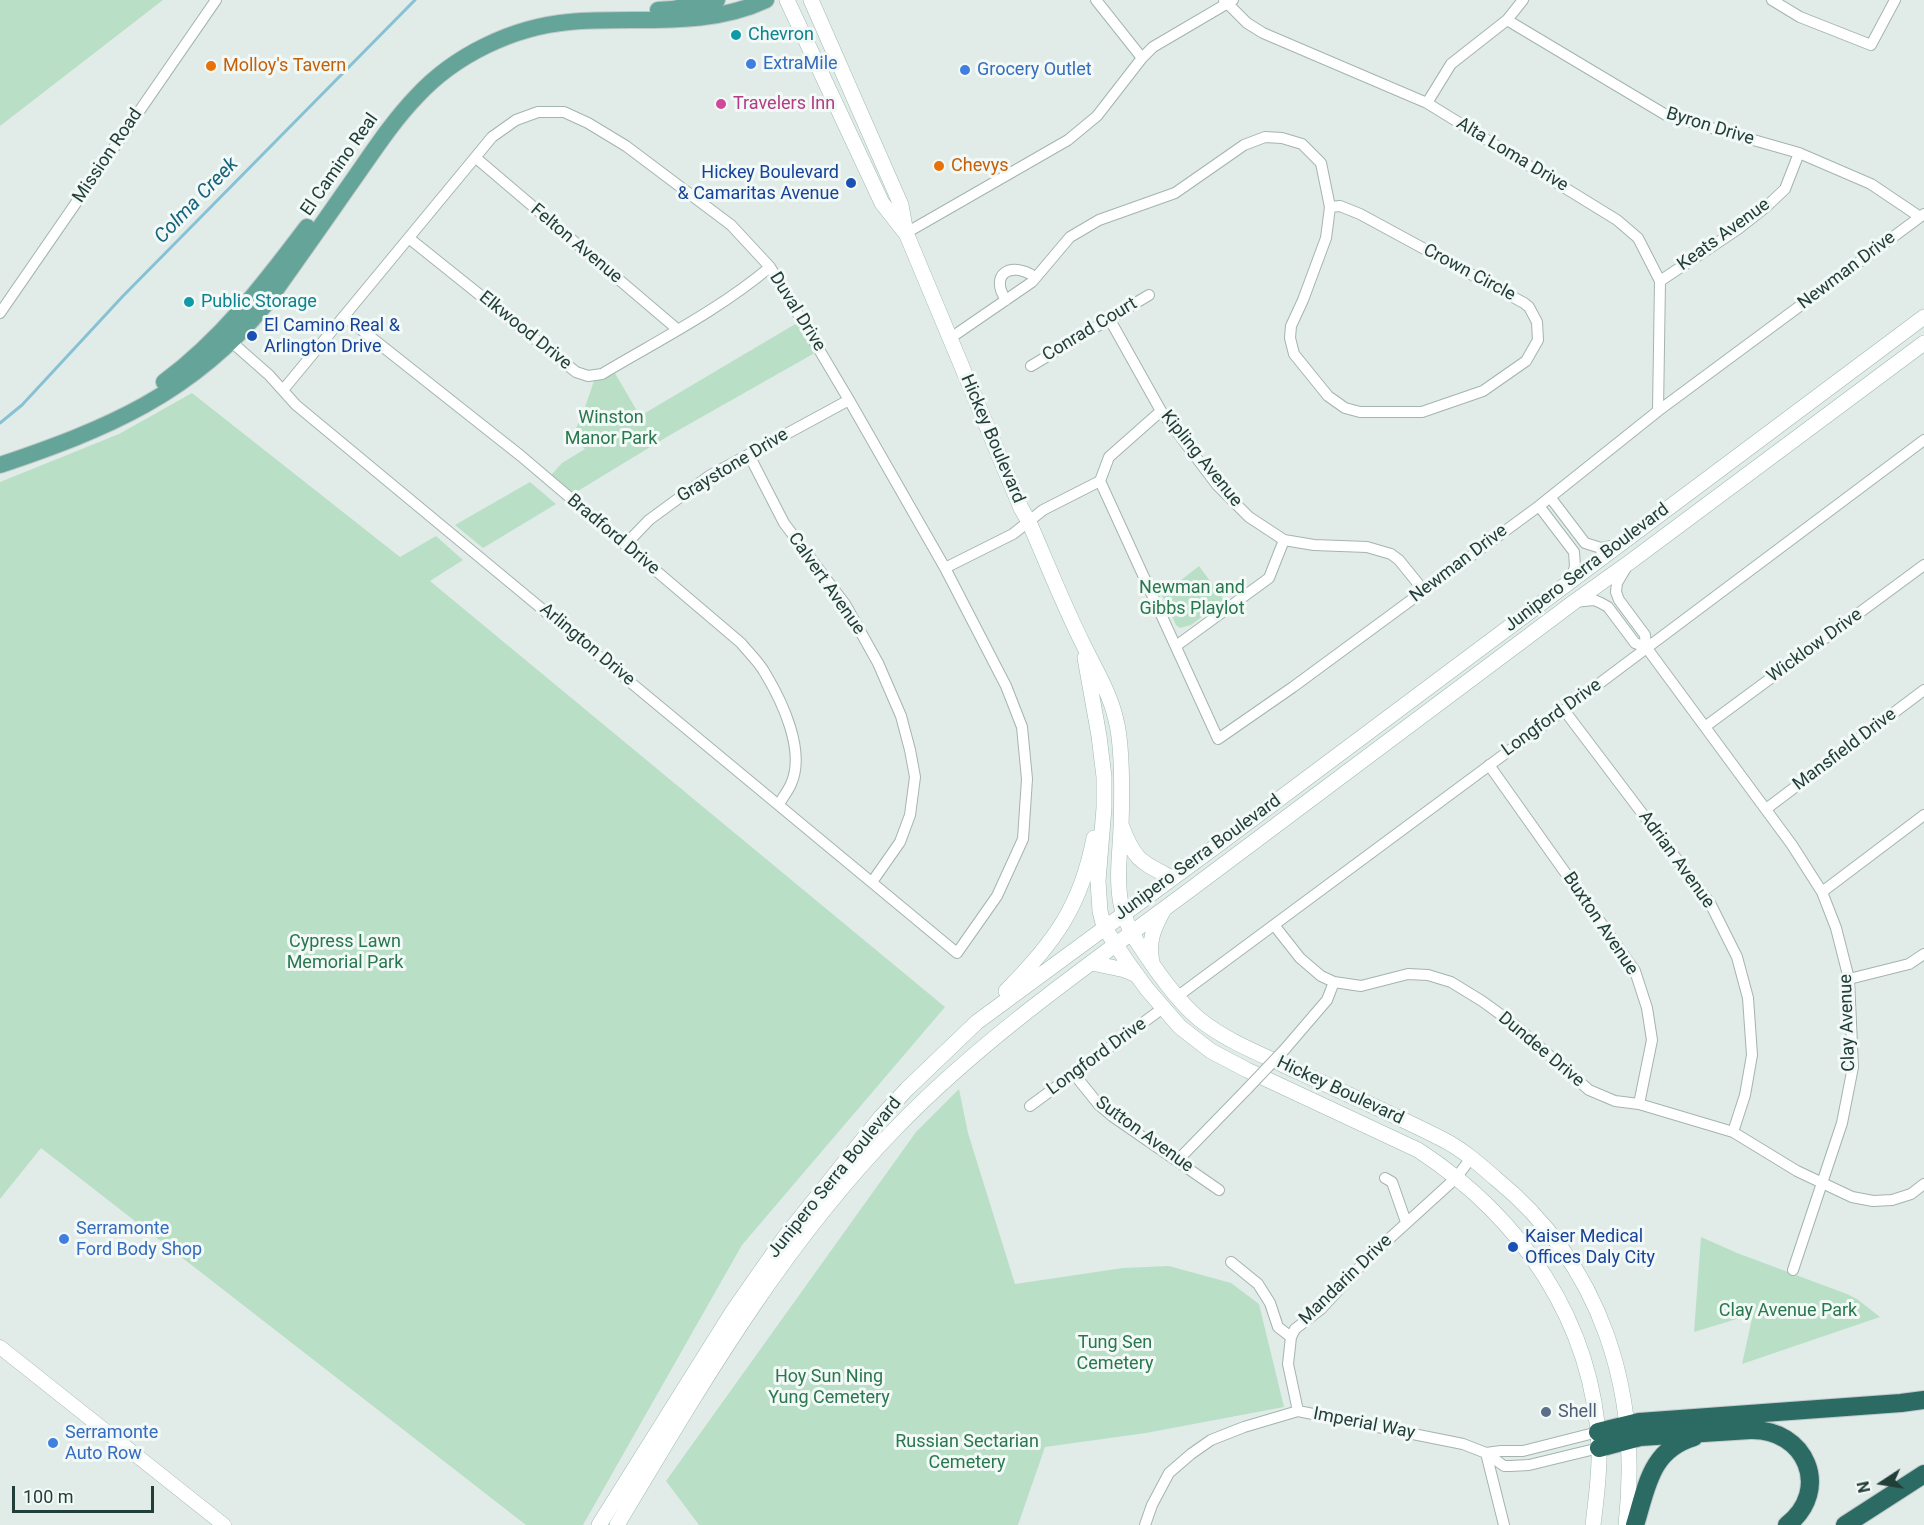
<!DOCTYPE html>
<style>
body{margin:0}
#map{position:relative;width:1924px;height:1525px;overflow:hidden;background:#e1ece8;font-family:Roboto,sans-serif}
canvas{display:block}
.north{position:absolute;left:1852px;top:1453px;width:60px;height:60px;-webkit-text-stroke:4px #f2f9f6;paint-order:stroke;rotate:258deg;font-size:16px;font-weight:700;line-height:24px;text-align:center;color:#213e39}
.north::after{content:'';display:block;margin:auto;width:21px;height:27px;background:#213e39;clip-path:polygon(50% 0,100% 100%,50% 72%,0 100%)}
.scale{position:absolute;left:12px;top:1486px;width:142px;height:27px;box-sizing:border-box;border:3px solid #213e39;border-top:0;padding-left:8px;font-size:18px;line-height:21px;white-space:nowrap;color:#213e39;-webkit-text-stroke:4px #f2f9f6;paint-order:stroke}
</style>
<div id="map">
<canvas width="1924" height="1525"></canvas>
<div class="north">N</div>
<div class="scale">100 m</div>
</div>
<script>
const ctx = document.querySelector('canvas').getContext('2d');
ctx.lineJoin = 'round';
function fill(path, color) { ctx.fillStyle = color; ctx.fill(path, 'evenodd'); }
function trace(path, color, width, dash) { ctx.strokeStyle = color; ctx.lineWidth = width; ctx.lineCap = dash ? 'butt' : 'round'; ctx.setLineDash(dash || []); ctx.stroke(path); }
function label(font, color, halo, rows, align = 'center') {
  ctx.font = font + ' Roboto,sans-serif'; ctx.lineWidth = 6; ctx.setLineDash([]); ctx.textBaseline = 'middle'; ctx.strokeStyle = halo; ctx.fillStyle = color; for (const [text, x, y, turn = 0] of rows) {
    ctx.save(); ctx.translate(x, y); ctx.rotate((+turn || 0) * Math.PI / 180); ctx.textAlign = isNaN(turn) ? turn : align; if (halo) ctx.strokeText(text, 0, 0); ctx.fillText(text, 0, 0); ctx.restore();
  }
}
const green = new Path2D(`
 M0,0H163L0,126Z
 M802,320L820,350L670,435L568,497L545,477L552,474L562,463L585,449L572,437L583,413L596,375L612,368L640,416Z
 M192,393L400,557L436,536L463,560L430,581L945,1007L742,1245L583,1525H526L41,1148L0,1199V482L119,434Z
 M530,482L556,504L483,548L455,525Z
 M1199,566L1224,600L1191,625L1180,628L1176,625L1162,595Z
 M959,1089L968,1133L1015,1284L1123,1268L1169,1266L1231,1283L1259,1304L1284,1407L1146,1433L1045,1447L1018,1525H699L666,1481L916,1132Z
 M1701,1237L1737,1253L1847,1294L1857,1299L1880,1317L1742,1364L1753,1314L1694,1332Z`);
const stream = new Path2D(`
 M0,423L22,405L123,296L415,0`);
const minor = new Path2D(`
 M1096,0L1142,58
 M1224,0L1247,23L1263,33L1427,103L1617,220L1638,238L1660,281L1658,411
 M1772,0L1800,17L1871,45L1895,0
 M1507,20L1666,115L1799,153L1871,184L1920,217
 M1427,103L1451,64L1507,20L1523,0
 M476,158L677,329
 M906,233L1068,140L1097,116L1142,58L1153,47L1233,0
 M410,239L576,372L588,376L602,374C659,340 719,310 770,267
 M1660,281L1738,229L1767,206L1785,189L1799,153
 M1006,300C989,275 1010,260 1035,277
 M0,313L216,0
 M344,316L521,456L741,643C749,653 759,662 765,673C782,701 806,751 791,784C788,791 783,797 779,804
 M1110,320L1161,411L1217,485L1249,517L1284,540L1314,545L1367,547L1391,554L1399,560L1424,591
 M227,338L269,375L296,405L957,953L997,896L1023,839L1027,779L1022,727L1006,686L945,568L849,400L770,267L731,225L626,146L588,123L564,112H538L516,120L492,137L283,390
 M949,339L1032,282L1070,237L1099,220L1175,193L1244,145L1265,137L1282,138L1302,144L1321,163L1330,207L1326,238L1303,300L1291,326L1290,338L1294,354L1328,396L1345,408L1360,412H1422L1483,391L1526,361L1538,340L1537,322L1529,307L1524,303L1360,214L1340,206L1330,207
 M1031,366L1149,295
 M749,455L784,523L845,604L878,663L901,716L910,750L915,777L910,815L900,842L872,882
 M1100,481L1218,739L1293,687L1539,506L1658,411L1924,214
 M1550,497L1585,543L1601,548L1615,545
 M1539,506L1574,552L1575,567L1570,581
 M625,545L649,520L709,476L849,400
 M945,568L1013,534L1043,510L1100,481L1109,457L1161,411
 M1626,568L1617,583L1616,592L1619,600L1645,635L1646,647L1792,845L1822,892L1836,928L1849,979L1853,1067L1842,1123L1793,1270
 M1574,602L1594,600L1601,603L1608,607L1635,643L1646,647
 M1176,646L1269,578L1284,540
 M1564,710L1710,903L1737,957L1748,998L1752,1055L1745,1095L1733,1132
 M1706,726L1924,565
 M1489,765L1635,971L1647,1008L1652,1040L1639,1104
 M1766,809L1924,690
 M1822,892L1924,815
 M1274,925L1300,958L1321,976L1334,982L1361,986L1408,974L1428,975L1451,982L1482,1001L1511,1022L1589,1090L1615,1101L1639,1104L1733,1132L1797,1171L1852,1197L1873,1201L1892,1200L1911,1194L1924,1184
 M1849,979L1909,964L1924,954
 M1178,996L1564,710L1924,440
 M1285,1049L1327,1000L1334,982
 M1074,1074L1099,1105L1112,1116L1219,1190
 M1030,1106L1163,1008
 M1177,1161L1247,1089
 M1385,1178L1392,1182L1406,1222
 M1231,1262L1258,1284L1270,1303L1278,1327L1291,1337
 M1298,1411L1288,1364L1291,1337L1295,1329L1321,1309L1368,1258L1456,1178L1471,1158
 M1486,1453L1501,1451H1523L1598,1432
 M1486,1453L1504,1525
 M1145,1525L1152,1505L1169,1473L1191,1454L1211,1440L1244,1427L1298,1411L1463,1444L1486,1453L1504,1466H1510L1529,1465L1599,1448`);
const tertiary = new Path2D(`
 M0,1347L224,1525`);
const secondary = new Path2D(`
 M787,0L882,203L904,231
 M811,0L901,205L906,233L1021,508L1029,522C1047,563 1063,604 1083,644C1095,669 1110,693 1116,720C1123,748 1122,798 1121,828C1120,853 1116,879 1121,904C1125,923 1135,940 1146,955C1160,976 1180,1003 1199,1019C1225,1040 1258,1053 1288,1067C1340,1091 1393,1114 1444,1140C1463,1150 1479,1164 1495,1178C1602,1265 1641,1391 1626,1525
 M1085,658L1099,736L1104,777V808L1098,881L1100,911L1104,927L1128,963L1147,989L1180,1027L1211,1051L1247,1070L1418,1150C1521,1217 1593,1321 1599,1447C1600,1473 1596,1499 1593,1525
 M1122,827C1135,861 1141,862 1172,878
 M1152,962C1148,942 1153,929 1163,911
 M1092,963L1125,970L1137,975
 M1006,991C1054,943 1081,906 1094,838
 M599,1525L733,1311L784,1238L881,1117L907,1089L977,1022L1223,841L1924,317
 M617,1525C701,1385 781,1246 896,1128C985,1036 1093,962 1195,886C1322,792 1448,697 1574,602L1630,562L1924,343`);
const primary = new Path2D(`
 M658,10L673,9L717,0
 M164,382C222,339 264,284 307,227
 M0,465C107,429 191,394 265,305C292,267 319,229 346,190C369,158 390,124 417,96C455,55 513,27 569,22C635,16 704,29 766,0`);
const motorway = new Path2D(`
 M1598,1432L1639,1422L1901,1403L1924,1400
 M1599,1448L1640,1437L1750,1430C1806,1428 1832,1490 1787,1525
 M1635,1525C1647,1487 1650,1450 1694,1437
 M1845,1525L1924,1474`);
const minorBridge = new Path2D(`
 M1247,1089L1285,1049`);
const markers = [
 [736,35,6,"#0f9aa8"],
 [751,64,6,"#3f7fe0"],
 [211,66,6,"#e8710a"],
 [965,70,6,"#3f7fe0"],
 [721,104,6,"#d1479c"],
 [939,166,6,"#e8710a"],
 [851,183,6,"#1a4fb4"],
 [189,302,6,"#0f9aa8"],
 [252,336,6,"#1a4fb4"],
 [64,1239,6,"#3f7fe0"],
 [1513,1247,6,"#1a4fb4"],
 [1546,1412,6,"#5c6f8a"],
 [53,1443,6,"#3f7fe0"]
];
const cultureNames = [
 ["Chevron",748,35],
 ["Public Storage",201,302]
];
const shopNames = [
 ["ExtraMile",763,64],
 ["Grocery Outlet",977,70],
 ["Serramonte",76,1229],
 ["Ford Body Shop",76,1250],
 ["Serramonte",65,1433],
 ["Auto Row",65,1454]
];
const foodNames = [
 ["Molloy's Tavern",223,66],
 ["Chevys",951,166]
];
const hotelNames = [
 ["Travelers Inn",733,104]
];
const streetNames = [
 ["Byron Drive",1710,127,17],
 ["Alta Loma Drive",1512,155,31],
 ["Mission Road",108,156,-56],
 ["El Camino Real",340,165,-55],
 ["Keats Avenue",1724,235,-36],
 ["Felton Avenue",576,244,40],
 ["Newman Drive",1847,271,-37],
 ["Crown Circle",1469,273,28],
 ["Duval Drive",797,312,58],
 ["Conrad Court",1090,330,-31],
 ["Elkwood Drive",525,331,39],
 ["Hickey Boulevard",992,439,67],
 ["Kipling Avenue",1201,459,51],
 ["Graystone Drive",733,466,-31],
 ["Bradford Drive",613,535,40],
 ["Newman Drive",1459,564,-37],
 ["Junipero Serra Boulevard",1587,568,-37],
 ["Calvert Avenue",826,584,55],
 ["Arlington Drive",587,645,40],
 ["Wicklow Drive",1815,646,-36],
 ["Longford Drive",1552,718,-36],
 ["Mansfield Drive",1845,750,-37],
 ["Junipero Serra Boulevard",1198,858,-36],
 ["Adrian Avenue",1676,860,54],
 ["Buxton Avenue",1600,924,56],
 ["Clay Avenue",1848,1023,-92],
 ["Dundee Drive",1541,1050,40],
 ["Longford Drive",1097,1057,-36],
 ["Hickey Boulevard",1340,1091,25],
 ["Sutton Avenue",1144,1135,36],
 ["Junipero Serra Boulevard",835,1178,-51],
 ["Mandarin Drive",1346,1280,-44],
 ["Imperial Way",1364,1424,11]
];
const transitNames = [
 ["Hickey Boulevard",839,173,"right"],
 ["& Camaritas Avenue",839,194,"right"],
 ["El Camino Real &",264,326],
 ["Arlington Drive",264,347],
 ["Kaiser Medical",1525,1237],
 ["Offices Daly City",1525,1258]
];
const parkNames = [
 ["Winston",611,418],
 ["Manor Park",611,439],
 ["Newman and",1192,588],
 ["Gibbs Playlot",1192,609],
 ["Cypress Lawn",345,942],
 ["Memorial Park",345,963],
 ["Clay Avenue Park",1788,1311],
 ["Tung Sen",1115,1343],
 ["Cemetery",1115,1364],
 ["Hoy Sun Ning",829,1377],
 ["Yung Cemetery",829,1398],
 ["Russian Sectarian",967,1442],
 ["Cemetery",967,1463]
];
const serviceNames = [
 ["Shell",1558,1412]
];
const waterNames = [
 ["Colma Creek",197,201,-46]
];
fill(green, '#b9dfc7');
trace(stream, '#87c1d4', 3);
trace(minor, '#a4b4b0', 12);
trace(tertiary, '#a4b4b0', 15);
trace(secondary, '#9fb9b2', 16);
trace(primary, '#c1c9c8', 18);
trace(motorway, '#c1c9c8', 20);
trace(minor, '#fff', 10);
trace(tertiary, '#fff', 14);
trace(secondary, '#fff', 15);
trace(primary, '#64a499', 16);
trace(motorway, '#2b6b64', 18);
trace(minorBridge, '#a4b4b0', 12, []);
trace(minorBridge, '#fff', 10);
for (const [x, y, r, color] of markers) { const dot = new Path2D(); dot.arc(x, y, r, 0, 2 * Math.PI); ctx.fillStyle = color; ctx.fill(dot); trace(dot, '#f2f9f6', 2); }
label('18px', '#0d838f', '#f2f9f6', cultureNames, 'left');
label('18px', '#366cbe', '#f2f9f6', shopNames, 'left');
label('18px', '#c56008', '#f2f9f6', foodNames, 'left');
label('18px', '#b23c85', '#f2f9f6', hotelNames, 'left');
label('18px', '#213e39', '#f2f9f6', streetNames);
label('18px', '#164399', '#f2f9f6', transitNames, 'left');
label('18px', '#29774e', '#f2f9f6', parkNames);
label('18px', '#4e5e75', '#f2f9f6', serviceNames, 'left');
label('italic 20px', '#18637c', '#f2f9f6', waterNames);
</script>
